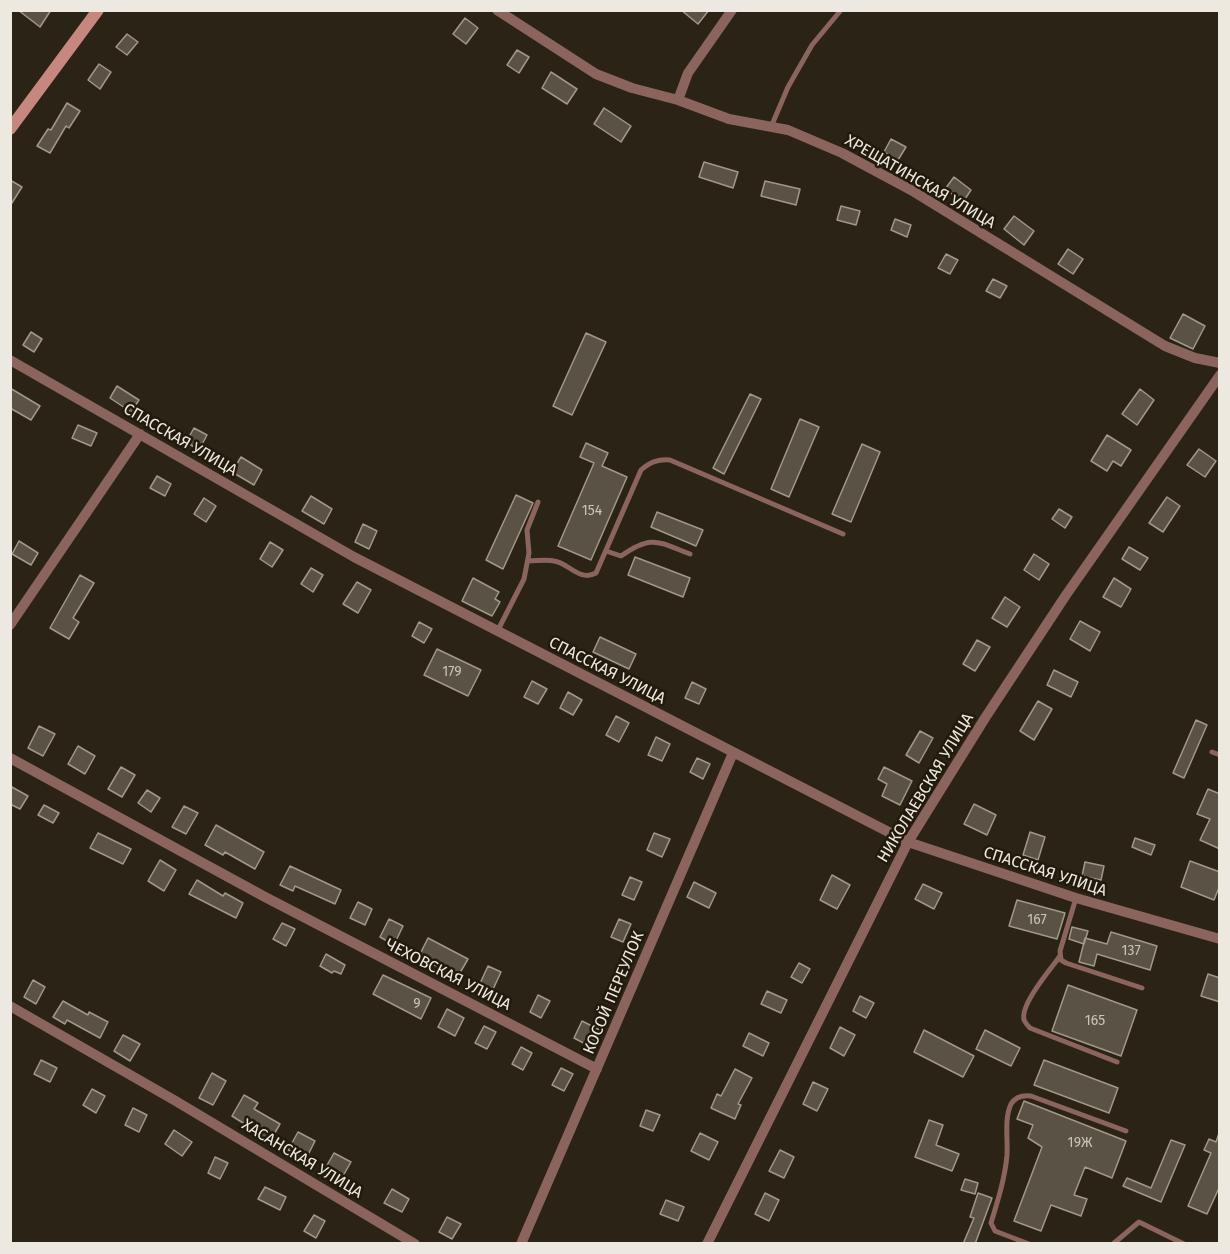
<!DOCTYPE html>
<meta charset="utf-8">
<style>
body{margin:0}
#map{position:relative;width:1230px;height:1254px;overflow:hidden;background:#2a2316;font-family:"Fira Sans",sans-serif}
canvas{display:block}
.frame{position:absolute;inset:0;border:12px solid #eee9e0;pointer-events:none}
</style>
<div id="map">
<canvas width="1230" height="1254"></canvas>
<div class="frame"></div>
</div>
<script>
const ctx = document.querySelector('canvas').getContext('2d');
ctx.lineJoin = 'round';
function fill(path, color) { ctx.fillStyle = color; ctx.fill(path, 'evenodd'); }
function trace(path, color, width, dash) { ctx.strokeStyle = color; ctx.lineWidth = width; ctx.lineCap = dash ? 'butt' : 'round'; ctx.setLineDash(dash || []); ctx.stroke(path); }
function label(font, color, halo, rows, align = 'center') {
  ctx.font = font + ' "Fira Sans",sans-serif'; ctx.lineWidth = 5; ctx.setLineDash([]); ctx.textBaseline = 'middle'; ctx.strokeStyle = halo; ctx.fillStyle = color; for (const [text, x, y, turn = 0] of rows) {
    ctx.save(); ctx.translate(x, y); ctx.rotate((+turn || 0) * Math.PI / 180); ctx.textAlign = isNaN(turn) ? turn : align; if (halo) ctx.strokeText(text, 0, 0); ctx.fillText(text, 0, 0); ctx.restore();
  }
}
const building = new Path2D(`
 M18,10H51L40,27Z
 M681,10H709L698,24Z
 M465,18L478,28L466,44L453,34Z
 M127,34L138,42L127,55L116,47Z
 M517,50L529,57L519,73L507,65Z
 M99,64L111,72L100,89L88,80Z
 M551,72L577,89L567,104L542,88Z
 M67,103L80,111L69,128L66,126L50,153L37,146L48,129L51,130Z
 M604,108L631,126L621,142L594,124Z
 M891,139L906,147L898,160L884,152Z
 M704,162L738,172L733,188L699,177Z
 M954,177L971,190L963,202L945,189Z
 M10,180L22,187L10,206Z
 M765,181L800,189L796,205L761,196Z
 M841,206L860,211L856,225L837,220Z
 M1014,216L1034,231L1024,245L1004,229Z
 M895,219L911,225L907,237L891,230Z
 M1068,249L1083,259L1073,274L1058,264Z
 M946,254L958,260L950,274L938,268Z
 M993,279L1007,286L1000,298L986,291Z
 M1183,314L1205,326L1193,349L1170,338Z
 M31,332L42,339L34,352L23,345Z
 M586,333L606,342L572,415L553,406Z
 M117,386L139,400L131,412L110,398Z
 M10,388L40,406L31,420L10,408Z
 M1140,389L1154,400L1137,425L1122,414Z
 M750,394L761,399L724,474L713,468Z
 M800,419L819,427L789,497L771,489Z
 M78,425L97,433L91,446L72,438Z
 M194,428L207,435L199,450L186,442Z
 M1107,435L1131,450L1121,466L1113,461L1107,471L1091,461Z
 M586,443L608,453L602,466L627,477L591,560L558,546L594,463L580,457Z
 M862,444L880,452L851,522L832,514Z
 M1199,449L1216,461L1205,477L1187,465Z
 M241,457L262,470L254,485L232,472Z
 M157,476L171,484L165,496L150,488Z
 M516,495L533,503L503,569L486,560Z
 M311,496L332,509L324,524L302,511Z
 M1167,497L1180,506L1163,532L1149,523Z
 M204,498L216,506L206,522L194,514Z
 M1059,509L1072,517L1065,528L1052,519Z
 M657,512L703,530L696,546L651,527Z
 M363,524L377,531L369,549L355,542Z
 M19,541L38,553L31,565L12,554Z
 M270,542L283,550L272,567L260,559Z
 M1129,547L1148,558L1140,570L1122,559Z
 M1034,554L1049,564L1039,580L1024,570Z
 M635,557L690,578L683,597L628,575Z
 M311,568L323,575L313,592L301,584Z
 M80,575L94,583L73,618L79,622L69,639L50,628Z
 M473,578L499,592L495,599L500,602L492,616L462,601Z
 M1114,578L1131,589L1121,607L1103,597Z
 M357,582L371,590L358,613L343,604Z
 M1005,597L1020,607L1007,627L992,618Z
 M1080,621L1100,632L1090,651L1070,639Z
 M419,622L432,629L424,643L412,636Z
 M600,637L636,654L629,669L593,652Z
 M977,640L990,647L975,671L963,664Z
 M437,649L481,670L468,696L424,675Z
 M1054,670L1078,682L1071,697L1047,685Z
 M532,681L547,689L538,704L524,697Z
 M692,682L706,689L699,704L685,698Z
 M568,692L582,700L573,715L560,708Z
 M1038,701L1052,709L1034,740L1020,731Z
 M616,716L629,723L619,742L606,735Z
 M1196,720L1207,725L1184,778L1173,773Z
 M39,726L55,734L43,756L28,748Z
 M920,731L933,738L919,763L906,755Z
 M656,737L670,744L662,761L648,755Z
 M78,746L95,756L85,774L68,764Z
 M697,758L710,764L703,779L690,772Z
 M121,767L135,775L122,797L108,789Z
 M884,767L912,781L900,805L882,796L887,784L878,779Z
 M10,786L28,796L20,809L10,804Z
 M1208,789L1220,794V849L1200,840L1210,819L1197,814Z
 M147,790L160,798L151,812L138,803Z
 M974,804L996,815L987,835L964,824Z
 M44,805L59,813L53,823L38,815Z
 M184,806L198,813L186,834L172,827Z
 M216,825L264,852L255,869L225,852L223,855L205,845Z
 M1030,832L1045,837L1038,860L1023,855Z
 M98,833L131,849L123,864L90,848Z
 M654,833L670,839L662,857L647,850Z
 M1135,838L1155,845L1151,855L1132,847Z
 M160,860L176,870L164,891L148,881Z
 M1190,861L1220,872V885L1214,900L1181,887Z
 M1085,862L1104,866L1101,880L1082,876Z
 M290,866L341,890L335,904L295,886L293,891L280,885Z
 M832,875L850,885L837,909L820,900Z
 M630,877L642,882L634,900L622,895Z
 M197,880L223,896L225,893L243,903L236,918L189,894Z
 M694,882L716,893L709,908L687,897Z
 M923,884L942,893L934,909L915,899Z
 M1017,900L1065,913L1057,939L1009,926Z
 M358,902L372,909L365,925L350,918Z
 M389,919L403,926L394,945L380,937Z
 M619,919L631,924L623,942L611,937Z
 M282,923L295,929L286,946L273,939Z
 M1072,927L1088,931L1084,944L1069,939Z
 M1111,932L1157,946L1150,970L1097,954L1094,966L1079,962L1085,938L1107,944Z
 M428,938L468,959L457,978L419,956Z
 M326,954L345,965L341,974L334,971L332,973L320,966Z
 M799,963L810,969L802,983L791,977Z
 M488,966L501,972L490,996L477,990Z
 M1208,974L1220,978V1002L1201,996Z
 M383,975L431,998L421,1019L373,994Z
 M33,980L45,987L36,1004L24,997Z
 M1068,985L1137,1010L1121,1056L1052,1031Z
 M767,991L787,1000L781,1013L761,1004Z
 M538,995L550,1001L541,1018L530,1012Z
 M860,996L874,1003L866,1018L853,1011Z
 M63,1001L88,1015L89,1012L108,1022L100,1038L67,1020L65,1024L53,1017Z
 M447,1009L464,1018L455,1036L438,1027Z
 M582,1021L600,1030L591,1047L574,1038Z
 M484,1026L496,1032L487,1049L475,1043Z
 M840,1027L855,1035L844,1056L830,1048Z
 M924,1030L974,1056L963,1077L914,1052Z
 M985,1030L1020,1048L1011,1066L976,1049Z
 M749,1033L769,1043L763,1056L743,1046Z
 M123,1035L140,1044L130,1061L114,1051Z
 M521,1047L532,1053L523,1070L512,1064Z
 M41,1060L57,1068L50,1082L34,1074Z
 M1044,1060L1118,1088L1109,1113L1034,1085Z
 M561,1068L573,1074L564,1091L552,1085Z
 M735,1069L752,1078L738,1104L741,1105L735,1119L711,1108L717,1094L721,1096Z
 M212,1073L226,1081L213,1105L199,1098Z
 M813,1082L828,1089L817,1111L803,1104Z
 M92,1089L105,1096L96,1113L83,1105Z
 M244,1095L258,1103L254,1109L280,1124L269,1143L249,1131L251,1128L232,1116Z
 M1024,1101L1126,1141L1112,1178L1085,1167L1074,1195L1087,1199L1081,1216L1051,1205L1041,1231L1014,1221L1042,1147L1028,1138L1033,1125L1017,1119Z
 M133,1108L147,1115L139,1132L125,1125Z
 M646,1110L660,1115L653,1131L640,1126Z
 M929,1120L943,1125L936,1145L959,1154L952,1171L915,1157Z
 M174,1130L192,1142L182,1156L165,1144Z
 M298,1132L315,1141L306,1159L288,1150Z
 M700,1133L718,1142L709,1160L691,1151Z
 M1219,1133L1220,1186L1207,1214L1188,1206L1211,1153L1204,1150L1209,1139L1216,1142Z
 M1171,1140L1185,1145L1161,1202L1123,1186L1127,1178L1151,1188Z
 M780,1150L794,1157L784,1178L769,1171Z
 M334,1153L351,1162L343,1176L326,1167Z
 M215,1157L228,1163L220,1179L208,1173Z
 M965,1179L978,1183L975,1194L961,1190Z
 M265,1187L286,1197L280,1210L258,1199Z
 M392,1189L409,1199L402,1212L384,1203Z
 M765,1193L779,1200L769,1221L755,1214Z
 M978,1193L992,1198L975,1244H963L974,1218L970,1217Z
 M666,1200L684,1207L678,1221L660,1214Z
 M314,1215L325,1221L316,1238L304,1231Z
 M447,1217L461,1224L452,1239L439,1232Z`);
const lane = new Path2D(`
 M771,127L788,87L812,45L841,10
 M606,551L621,556C652,534 658,542 690,554
 M528,561C537,561 546,559 554,561C569,563 579,582 596,573L641,470C650,462 658,459 670,460L843,534
 M498,630L524,579L529,553L527,530L538,502
 M1212,752L1220,755
 M1076,898L1060,951L1061,960L1066,963L1142,988
 M1060,956C1051,969 1020,1004 1024,1020C1025,1022 1028,1026 1030,1028L1117,1062
 M1029,1244L995,1231L991,1223C998,1200 1005,1178 1007,1155C1008,1139 1004,1119 1011,1104C1016,1096 1023,1095 1031,1096L1126,1131
 M1113,1244L1139,1222L1184,1244`);
const street = new Path2D(`
 M497,10L596,74L632,88L678,100L729,119L788,130L842,153L911,190L1165,346L1195,358L1220,363
 M678,100L688,73L732,10
 M10,360L354,557L908,842L1076,898L1220,939
 M10,625L140,434
 M10,758L265,897L597,1069
 M10,1006L174,1100L415,1244
 M521,1244L733,753
 M707,1244L908,842L985,718L1066,595L1220,375`);
const secondary = new Path2D(`
 M10,129L98,10`);
const numberNames = [
 ["154",592,511],
 ["179",452,672],
 ["167",1037,920],
 ["137",1131,951],
 ["9",417,1004],
 ["165",1095,1021],
 ["19Ж",1080,1143]
];
const streetNames = [
 ["ХРЕЩАТИНСКАЯ УЛИЦА",920,182,30],
 ["СПАССКАЯ УЛИЦА",180,440,30],
 ["СПАССКАЯ УЛИЦА",607,671,27],
 ["НИКОЛАЕВСКАЯ УЛИЦА",926,788,-59],
 ["СПАССКАЯ УЛИЦА",1045,872,18],
 ["ЧЕХОВСКАЯ УЛИЦА",448,975,27],
 ["КОСОЙ ПЕРЕУЛОК",614,993,-67],
 ["ХАСАНСКАЯ УЛИЦА",302,1159,31]
];
fill(building, '#5a5244');
trace(building, '#a19888', 1.5);
trace(lane, '#8b645e', 5);
trace(street, '#8b645e', 10);
trace(secondary, '#c6877f', 12);
label('14px', '#c9c3b9', null, numberNames);
label('16px', '#eee9e0', '#211a0d', streetNames);
</script>
